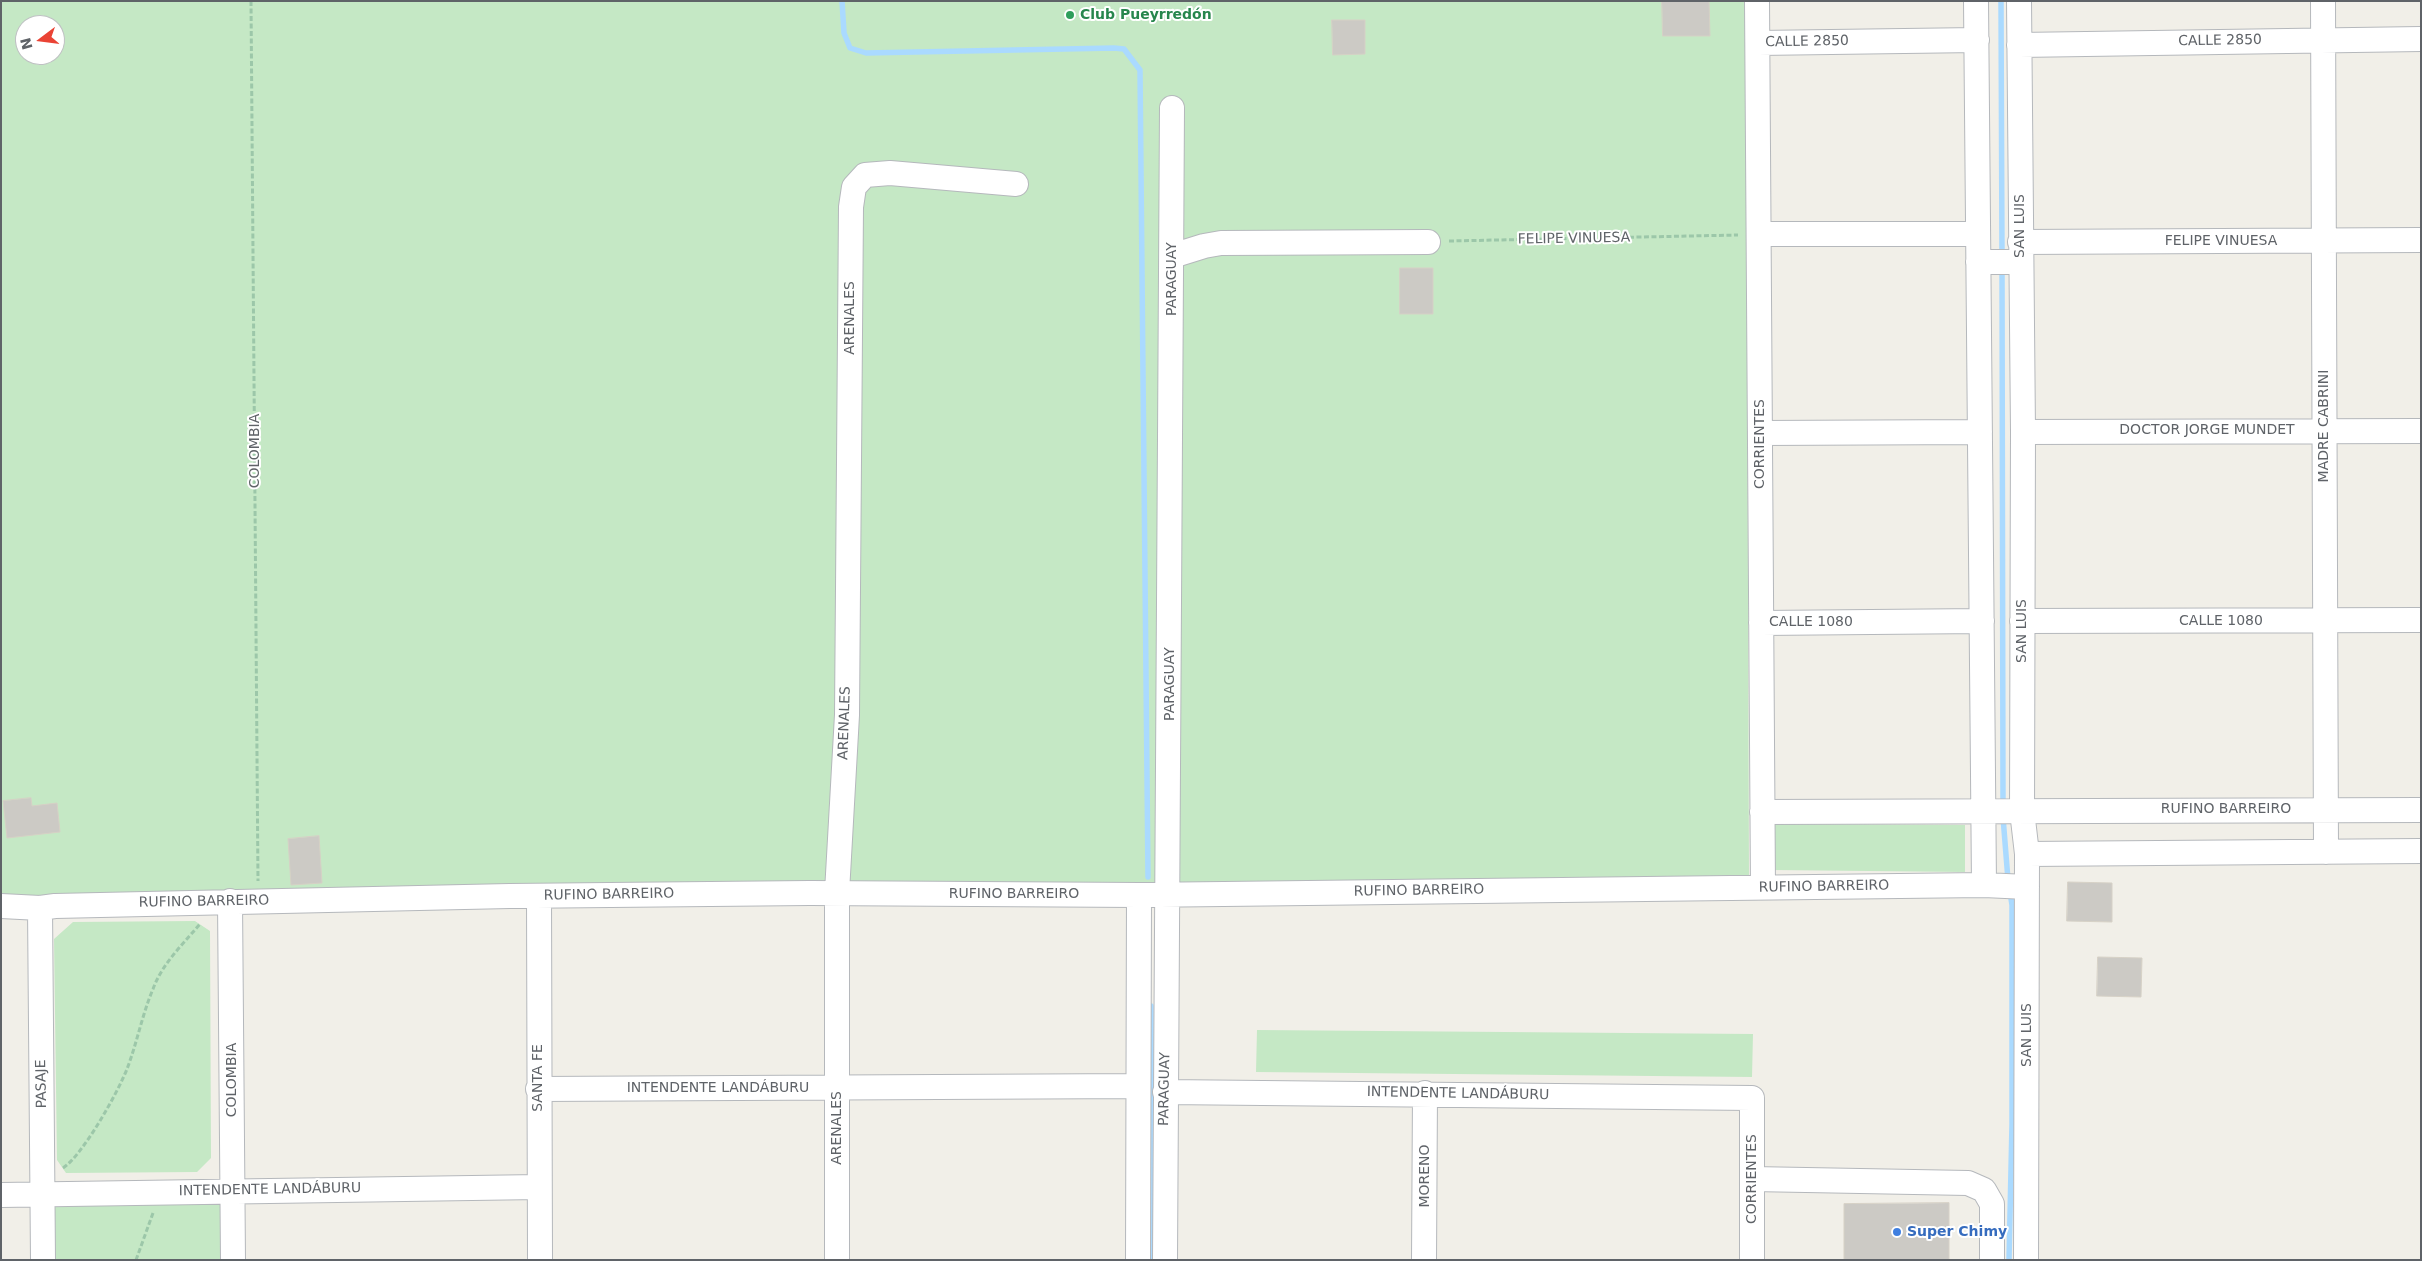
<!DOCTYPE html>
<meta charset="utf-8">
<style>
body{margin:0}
#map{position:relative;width:2422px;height:1261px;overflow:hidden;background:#f1efe8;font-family:"DejaVu Sans",sans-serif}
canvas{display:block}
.frame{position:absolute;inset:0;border:2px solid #5f6368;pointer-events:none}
.north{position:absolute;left:15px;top:15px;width:50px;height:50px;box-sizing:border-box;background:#fff;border:1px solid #bfc1c3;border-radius:50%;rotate:255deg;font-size:14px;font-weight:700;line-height:20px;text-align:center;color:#5f6368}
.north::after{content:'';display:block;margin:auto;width:18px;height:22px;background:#ea4335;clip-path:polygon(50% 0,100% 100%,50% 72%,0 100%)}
</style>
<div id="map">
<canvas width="2422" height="1261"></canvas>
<div class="frame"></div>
<div class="north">N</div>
</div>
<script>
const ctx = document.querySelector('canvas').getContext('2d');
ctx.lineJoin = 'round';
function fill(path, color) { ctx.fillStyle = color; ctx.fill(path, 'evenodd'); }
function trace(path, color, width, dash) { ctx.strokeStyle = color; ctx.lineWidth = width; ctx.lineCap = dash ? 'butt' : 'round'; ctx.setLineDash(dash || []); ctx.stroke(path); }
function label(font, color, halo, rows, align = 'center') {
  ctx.font = font + ' "DejaVu Sans",sans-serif'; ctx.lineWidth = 4; ctx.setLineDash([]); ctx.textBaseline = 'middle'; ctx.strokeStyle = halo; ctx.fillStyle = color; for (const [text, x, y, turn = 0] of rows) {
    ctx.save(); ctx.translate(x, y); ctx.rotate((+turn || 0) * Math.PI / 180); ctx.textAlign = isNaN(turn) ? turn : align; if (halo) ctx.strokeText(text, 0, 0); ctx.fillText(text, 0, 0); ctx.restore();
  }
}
const green = new Path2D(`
 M1,1H1746L1749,878L1169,883H523L1,903ZM25,25H55V55H25Z
 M1772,824L1965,825V872L1772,870Z
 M195,921L210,931L211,1158L197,1172L66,1173L57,1160L54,939L73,922Z
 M1257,1030L1753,1034L1752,1077L1256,1072Z
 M221,1199L220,1260H55L54,1203Z`);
const stream = new Path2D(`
 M842,1L844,33L850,48L866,53L1114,48L1124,49L1140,70L1148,877
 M2001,1L2002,256
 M2002,267L2003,806
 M2003,817L2008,880
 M1151,1006V1259
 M2009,1260L2012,1124V905L2010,892`);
const building = new Path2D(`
 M1662,1H1709L1710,36H1663Z
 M1332,20H1365V54L1333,55Z
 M1400,268H1433V314H1400Z
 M31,798L32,806L57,803L60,832L7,838L3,801Z
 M319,836L322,883L291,885L288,839Z
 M2068,882L2112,883V922L2067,921Z
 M2098,957L2142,958L2141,997L2097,996Z
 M1949,1203V1260H1844V1204Z`);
const path = new Path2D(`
 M251,1L258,881
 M1449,241L1738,235
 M63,1168C83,1155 118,1092 127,1069C137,1043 142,1015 153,989C162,964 183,944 200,924
 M136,1260L153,1213`);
const minor = new Path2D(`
 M1757,1L1763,887
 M1976,1L1984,885
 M2019,1L2023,432L2022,811L2027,854L2026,1260
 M2323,1L2326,852
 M1758,43L1977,40
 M2019,45L2421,39
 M1759,234H1977
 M2020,242L2421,240
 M1172,256L1204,246L1221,243L1428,242
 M1978,262H2020
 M2023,432L2421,431
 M1760,433L1980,432
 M2022,621L2421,620
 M1761,623L1982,621
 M1762,812L2421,810
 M2027,854L2421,851
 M539,896L540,1260
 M230,901L233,1260
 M1,906L40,908L55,906L510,896L810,893L1139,895L1984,885L2027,887
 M40,908L43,1260
 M538,1089L1138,1086
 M1165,1092L1752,1098V1260
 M1752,1179L1968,1183L1984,1190L1992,1204V1260
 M1,1195L539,1187
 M837,1260V892L847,715L851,207L854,187L865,175L890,173L1016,184
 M1138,1260L1139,895
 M1165,1260L1172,108
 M1424,1260L1425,1093`);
const markers = [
 [1070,15,5,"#2e9e5b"],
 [1897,1232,5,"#3f7fe0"]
];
const leisureNames = [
 ["Club Pueyrredón",1080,15]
];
const streetNames = [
 ["CALLE 2850",2220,41,-1],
 ["CALLE 2850",1807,42,-1],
 ["SAN LUIS",2020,226,-90],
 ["FELIPE VINUESA",1574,239,-1],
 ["FELIPE VINUESA",2221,241],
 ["PARAGUAY",1172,279,-90],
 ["ARENALES",850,318,-90],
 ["MADRE CABRINI",2324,426,-90],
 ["DOCTOR JORGE MUNDET",2207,430],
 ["CORRIENTES",1760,444,-90],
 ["COLOMBIA",255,451,-90],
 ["CALLE 1080",2221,621],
 ["CALLE 1080",1811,622],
 ["SAN LUIS",2022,631,-90],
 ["PARAGUAY",1170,684,-90],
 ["ARENALES",845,723,-88],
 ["RUFINO BARREIRO",2226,809],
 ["RUFINO BARREIRO",1824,887,-1],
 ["RUFINO BARREIRO",1419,891,-1],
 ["RUFINO BARREIRO",1014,894],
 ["RUFINO BARREIRO",609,895,-1],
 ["RUFINO BARREIRO",204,902,-1],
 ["SAN LUIS",2027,1035,-90],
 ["SANTA FE",538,1078,-90],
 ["COLOMBIA",232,1080,-90],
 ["PASAJE",42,1084,-91],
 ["INTENDENTE LANDÁBURU",718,1088],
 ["PARAGUAY",1165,1089,-89],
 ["INTENDENTE LANDÁBURU",1458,1094,1],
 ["ARENALES",837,1128,-90],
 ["MORENO",1425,1176,-90],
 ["CORRIENTES",1752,1179,-90],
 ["INTENDENTE LANDÁBURU",270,1190,-1]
];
const shopNames = [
 ["Super Chimy",1907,1232]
];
fill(green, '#c5e8c5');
trace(stream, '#aadaff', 5.5);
fill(building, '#cccac5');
trace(building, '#d6d1c6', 1);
trace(minor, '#b5b8bc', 26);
trace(path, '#9cc7a9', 3, [5, 2.5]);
trace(minor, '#fff', 24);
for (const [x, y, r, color] of markers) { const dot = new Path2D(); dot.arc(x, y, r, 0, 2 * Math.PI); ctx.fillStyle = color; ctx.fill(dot); trace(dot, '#fff', 2); }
label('bold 14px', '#27864d', '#fff', leisureNames, 'left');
label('14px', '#5f6368', '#fff', streetNames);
label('bold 14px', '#366cbe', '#fff', shopNames, 'left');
</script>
